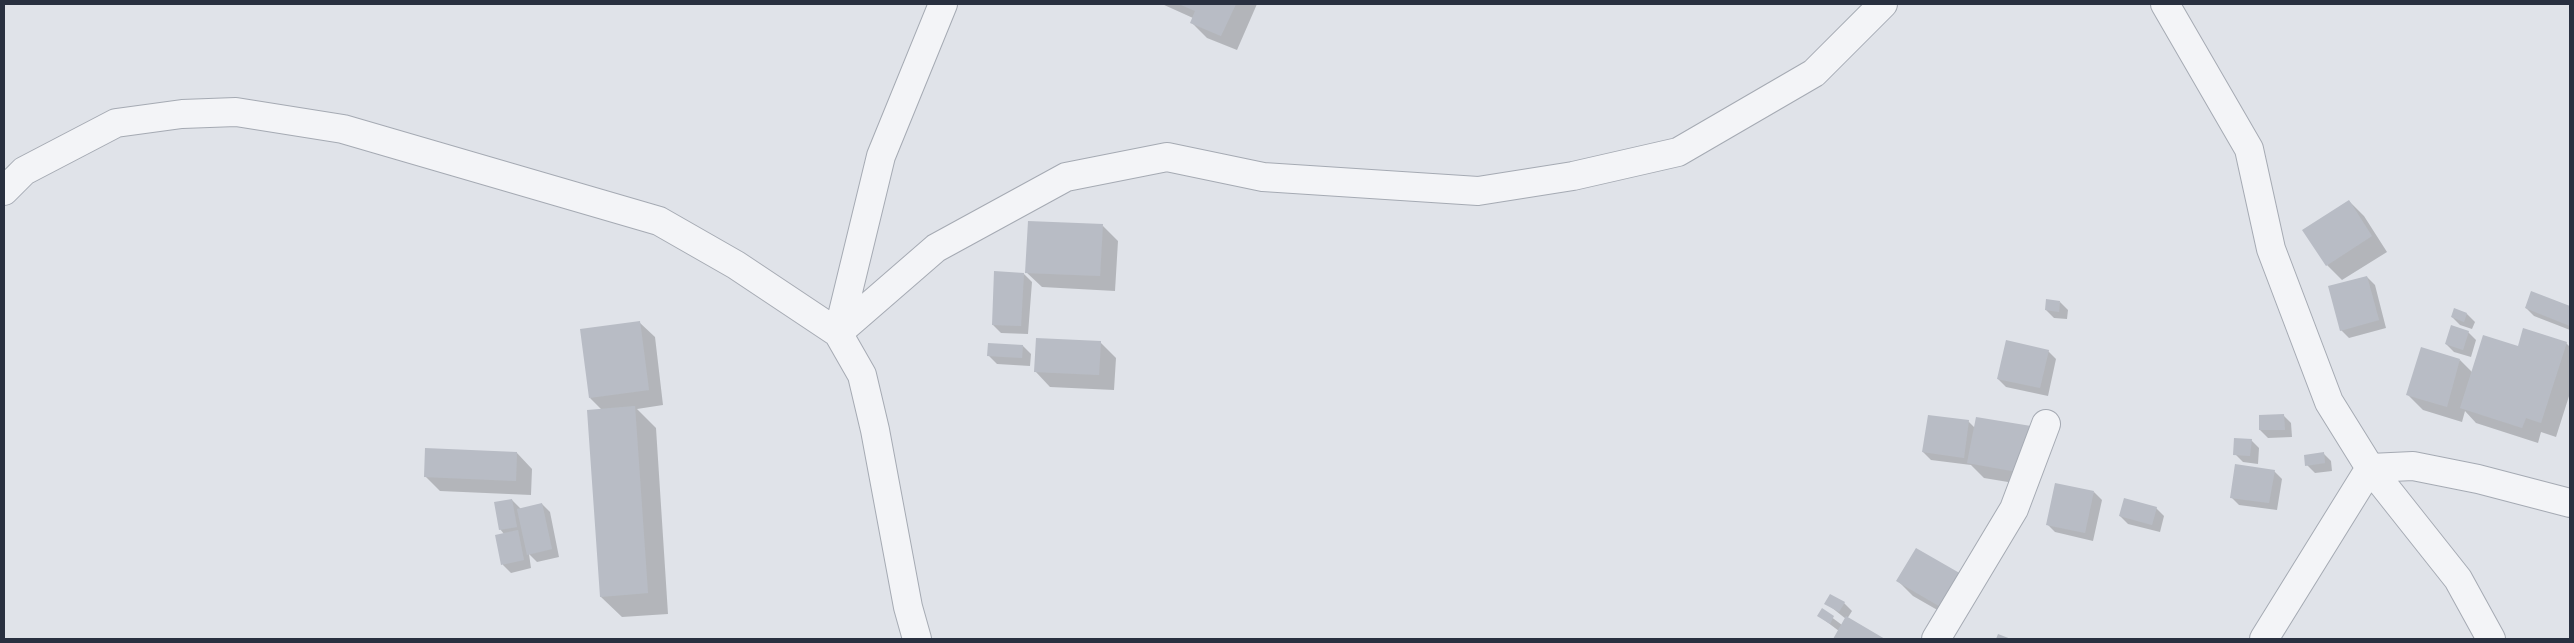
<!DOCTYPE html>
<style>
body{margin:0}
#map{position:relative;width:2574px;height:643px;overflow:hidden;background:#e0e3e9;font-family:"Golos Text",sans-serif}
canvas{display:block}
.frame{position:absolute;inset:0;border:5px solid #293040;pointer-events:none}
</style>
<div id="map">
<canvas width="2574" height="643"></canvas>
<div class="frame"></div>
</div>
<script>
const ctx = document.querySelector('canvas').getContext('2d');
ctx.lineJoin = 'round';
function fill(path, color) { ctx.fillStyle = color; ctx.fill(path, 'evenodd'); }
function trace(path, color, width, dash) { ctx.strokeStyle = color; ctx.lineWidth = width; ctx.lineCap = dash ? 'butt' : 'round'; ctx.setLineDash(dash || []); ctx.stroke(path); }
const shadow = new Path2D(`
 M1162,4H1257L1237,50L1207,38L1191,22L1193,18Z
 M2349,201L2364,216L2387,252L2342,280L2327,265Z
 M1103,226L1118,241L1115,291L1042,287L1026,272Z
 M1024,274L1032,282L1028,334L1001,333L993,325Z
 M2367,277L2375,285L2386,328L2349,338L2341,330Z
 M2532,293L2570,307V330L2534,316L2526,308Z
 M2060,302L2068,310L2067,319L2054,318L2046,310Z
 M2467,314L2475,322L2472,329L2460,325L2452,317Z
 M639,322L655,337L663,405L637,409L656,428L668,614L622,617L601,597L602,410L590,398Z
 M2468,332L2476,340L2471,357L2454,352L2446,344Z
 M1100,342L1116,358L1114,390L1050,387L1035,371Z
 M2566,343L2570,347V393L2556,437L2541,432L2538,443L2476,423L2465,411L2462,422L2423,410L2408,395L2460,360L2472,372L2518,347Z
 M1023,346L1031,354L1030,366L997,364L989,356Z
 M2048,351L2056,359L2048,396L2006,387L1998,379Z
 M2283,415L2291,423L2292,437L2268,438L2260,430Z
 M1968,421L1975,428L2046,443L2038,487L1984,478L1971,465L1931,460L1923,452Z
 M2251,440L2259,448L2258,464L2243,462L2235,454Z
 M517,453L532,469L531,495L440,491L425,476Z
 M2323,453L2331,461L2332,471L2315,473L2307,465Z
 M2274,471L2282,479L2277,510L2239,505L2231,497Z
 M2094,492L2102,500L2093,541L2055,532L2047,524Z
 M512,500L521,509L542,504L550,512L559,557L537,562L529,554L531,568L511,573L503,565L504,534L500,529Z
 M2156,508L2164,516L2160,532L2128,524L2120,516Z
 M1916,550L1960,623L1913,596L1898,581Z
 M1826,603H1844L1852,611L1847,619L1883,639H1834L1839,631L1819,616L1822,610L1842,625L1846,619Z`);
const building = new Path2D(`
 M1179,4H1236L1221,36L1190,23L1195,11Z
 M2349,200L2372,236L2326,266L2302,230Z
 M1028,221L1103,224L1100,276L1025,273Z
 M994,271L1024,273L1021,326L992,325Z
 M2367,276L2379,320L2340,331L2328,286Z
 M2531,291L2570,306V326L2525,308Z
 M2046,299L2060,301L2059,312L2045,310Z
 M2454,308L2467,313L2464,322L2451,317Z
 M640,321L649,390L589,398L580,329Z
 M2451,325L2469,331L2463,350L2445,344Z
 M2523,328L2567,342L2541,423L2526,418L2522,428L2460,408L2483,335L2518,346Z
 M1036,338L1101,341L1099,375L1034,372Z
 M2006,340L2049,350L2040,388L1997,379Z
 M988,343L1023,345L1022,358L987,356Z
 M2421,347L2460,359L2447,407L2406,395Z
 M635,406L648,593L600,597L587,410Z
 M2284,414L2285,430H2259V415Z
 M1928,415L1969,420L1964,458L1922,452Z
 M1976,417L2031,426L2023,473L1967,463Z
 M2234,438L2252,439L2250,456L2233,455Z
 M425,448L517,452L516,481L424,477Z
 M2324,452L2325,463L2305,466L2304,455Z
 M2235,464L2275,470L2269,503L2230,498Z
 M2055,483L2094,491L2085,533L2046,525Z
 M2124,498L2157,507L2152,525L2119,516Z
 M512,499L517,527L499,530L494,502Z
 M542,503L552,549L527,555L517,509Z
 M518,530L524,560L501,565L495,535Z
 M1916,548L1963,575L1944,609L1896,581Z
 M1830,594L1845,602L1839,612L1824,604Z
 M1822,608L1834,616L1830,624L1817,616Z
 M1846,616L1885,639H1833Z
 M1998,634L2011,639H1996Z`);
const minor = new Path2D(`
 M2165,4L2249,149L2271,249L2329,402L2370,468L2458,579L2491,639
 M4,191L24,171L116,123L182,114L236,112L343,129L659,221L736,265L838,333L862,375L875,430L908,607L917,639
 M838,333L936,248L1066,177L1167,157L1263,177L1478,191L1573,176L1678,152L1814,73L1883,4
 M838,333L881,156L943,4
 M1936,639L2014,509L2046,424
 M2264,639L2370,468L2413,466L2478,479L2570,503`);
fill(shadow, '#0003');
fill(building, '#b8bcc5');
trace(minor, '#a5aab3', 30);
trace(minor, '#f3f4f7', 28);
</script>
